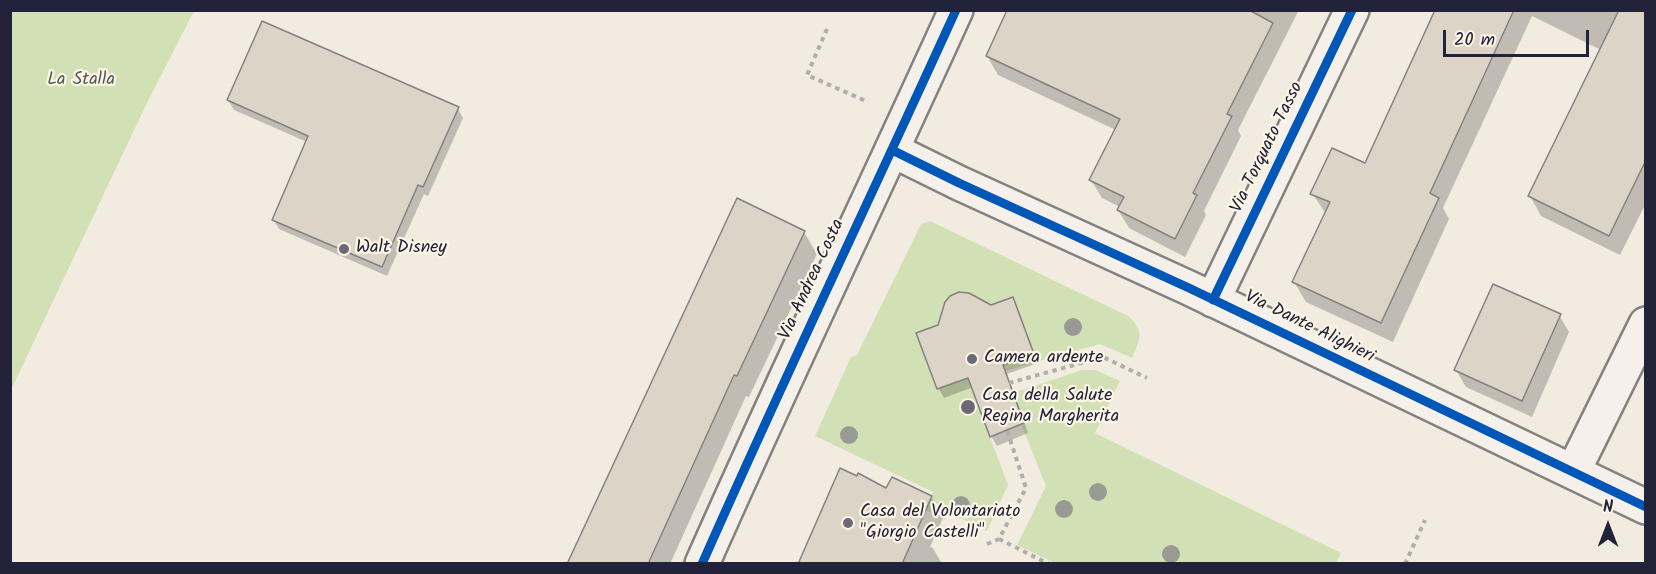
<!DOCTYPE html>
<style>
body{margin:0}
#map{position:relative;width:1656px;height:574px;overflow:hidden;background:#f2ece0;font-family:Kalam,sans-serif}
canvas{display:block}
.frame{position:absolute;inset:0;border:12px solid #22223b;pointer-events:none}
.north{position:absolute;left:1578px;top:496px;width:60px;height:60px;-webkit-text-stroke:4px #fcf5e5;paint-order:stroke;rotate:0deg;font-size:16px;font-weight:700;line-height:24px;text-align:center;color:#22223b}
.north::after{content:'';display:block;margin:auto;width:21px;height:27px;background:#22223b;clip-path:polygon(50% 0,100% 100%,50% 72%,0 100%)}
.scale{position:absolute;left:1443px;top:30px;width:146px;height:27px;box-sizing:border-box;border:3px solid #22223b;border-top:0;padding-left:8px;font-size:18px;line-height:21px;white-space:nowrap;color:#22223b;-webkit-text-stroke:4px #fcf5e5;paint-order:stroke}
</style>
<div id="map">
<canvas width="1656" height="574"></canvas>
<div class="frame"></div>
<div class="north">N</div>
<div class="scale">20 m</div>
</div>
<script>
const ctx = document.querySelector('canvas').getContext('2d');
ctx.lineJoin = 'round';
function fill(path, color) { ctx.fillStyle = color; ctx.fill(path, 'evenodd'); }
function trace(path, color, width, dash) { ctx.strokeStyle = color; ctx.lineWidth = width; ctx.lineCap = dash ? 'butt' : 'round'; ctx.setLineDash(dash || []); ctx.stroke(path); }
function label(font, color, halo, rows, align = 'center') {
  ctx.font = font + ' Kalam,sans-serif'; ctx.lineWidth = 4.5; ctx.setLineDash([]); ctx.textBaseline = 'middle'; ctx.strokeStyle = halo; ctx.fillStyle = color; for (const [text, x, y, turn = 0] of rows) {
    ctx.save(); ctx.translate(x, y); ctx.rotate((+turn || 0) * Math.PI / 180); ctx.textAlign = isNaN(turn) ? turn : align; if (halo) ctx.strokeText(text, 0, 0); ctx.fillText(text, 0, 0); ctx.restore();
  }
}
const green = new Path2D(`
 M11,10L194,11L145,107L11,390Z
 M930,221L1128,316C1145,330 1140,340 1132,358L1100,344L1005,371L1002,365L1034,353L1013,298L981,309L977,297C976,297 970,293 968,293C956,289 942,299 943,312C944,315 945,319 947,322L917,333L937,389L968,378L1008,485L987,531L948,512L945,520L926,510L933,492L815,436L851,357L857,355L921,224Z
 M1082,370H1096L1120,381L1095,433L1341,553L1336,563H1055L1017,545L1046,486L1021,424L1024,423L1013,393Z`);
const shadow = new Path2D(`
 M1009,10H1299L1238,130L1241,136L1204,211L1206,215L1185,257L1129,228L1118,210L1120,207L1102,198L1091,180L1116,130L998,75L987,56Z
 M1437,10H1646V203L1620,255L1541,216L1530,196L1601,50L1532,16L1443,208L1449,219L1393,342L1306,302L1294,282L1326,214L1312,193L1366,165Z
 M228,100L458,109L463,118L428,196L424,194L387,276L279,229L273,219L307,142L234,110Z
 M804,232L817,254L749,397L746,396L670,564H570Z
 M1012,299L1018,309L1038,363L1007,374L1028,433L997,446L991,436L973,387L944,398L939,389L918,334Z
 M1559,315L1569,332L1532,417L1466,387L1456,370Z
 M887,490L931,497L943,518L930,547L933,548L942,564H799Z`);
const building = new Path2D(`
 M1007,10H1249L1273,23L1227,114L1232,116L1193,193L1197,195L1175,239L1117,210L1124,197L1089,180L1120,119L986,56Z
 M1435,10H1514L1430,193L1439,198L1381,323L1292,282L1330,202L1310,194L1332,148L1365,163Z
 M1619,10H1646V160L1609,236L1528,196Z
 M262,21L459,107L423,187L418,185L382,267L272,220L308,136L227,100Z
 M737,198L805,231L737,376L734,375L648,564H567Z
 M1493,284L1561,314L1522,401L1454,370Z
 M959,292L969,293L991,305L1013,297L1034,354L1003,365L1024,423L990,437L968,378L937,389L916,333L938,325L945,302L950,296Z
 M840,468L857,476L858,473L886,488L892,477L932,496L902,564H798Z`);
const path = new Path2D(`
 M827,29L807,75L868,102
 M1009,383L1103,357L1147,378
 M999,539L1049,564
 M987,544L999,539L1026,488L1007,430
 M1405,564L1425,520`);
const minor = new Path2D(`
 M892,150L959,183L1189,288L1646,507
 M1213,300L1352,10
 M1573,472L1646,324`);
const secondary = new Path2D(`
 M702,564C784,378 872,195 956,10`);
const cycleway = new Path2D(`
 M892,150L959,183L1189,288L1646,507
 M1213,300L1352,10
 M702,564C784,378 872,195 956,10`);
const trees = [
 [1073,327],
 [849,435],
 [1098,492],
 [961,505],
 [1064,509],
 [1171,554]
];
const markers = [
 [344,249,6,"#6b6975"],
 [972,359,6,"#6b6975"],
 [968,407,8,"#6b6975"],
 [848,523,6,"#6b6975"]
];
const parkNames = [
 ["La Stalla",81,81]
];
const streetNames = [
 ["Via Torquato Tasso",1268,148,-64],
 ["Via Andrea Costa",813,280,-65],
 ["Via Dante Alighieri",1309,328,26]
];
const poiNames = [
 ["Walt Disney",356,249],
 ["Camera ardente",984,359],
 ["Casa della Salute",982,397],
 ["Regina Margherita",982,418],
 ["Casa del Volontariato",860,513],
 ["\"Giorgio Castelli\"",860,534]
];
fill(green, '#d2e1b5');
fill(shadow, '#0003');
fill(building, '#dcd4c7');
trace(building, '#848181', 1.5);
trace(minor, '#848181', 38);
trace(secondary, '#848181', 38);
trace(path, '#b0adab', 4, [4.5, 4.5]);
trace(minor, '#f5f1ea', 33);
trace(secondary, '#f5f1ea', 33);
trace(cycleway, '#0057b8', 9);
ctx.fillStyle = '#989b94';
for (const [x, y] of trees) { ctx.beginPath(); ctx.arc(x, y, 9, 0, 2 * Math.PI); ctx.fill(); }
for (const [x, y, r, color] of markers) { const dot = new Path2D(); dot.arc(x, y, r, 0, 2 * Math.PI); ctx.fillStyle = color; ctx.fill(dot); trace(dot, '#fcf5e5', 2); }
label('18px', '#4f5955', '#fcf5e5', parkNames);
label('18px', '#22223b', '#fcf5e5', streetNames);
label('18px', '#22223b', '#fcf5e5', poiNames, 'left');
</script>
